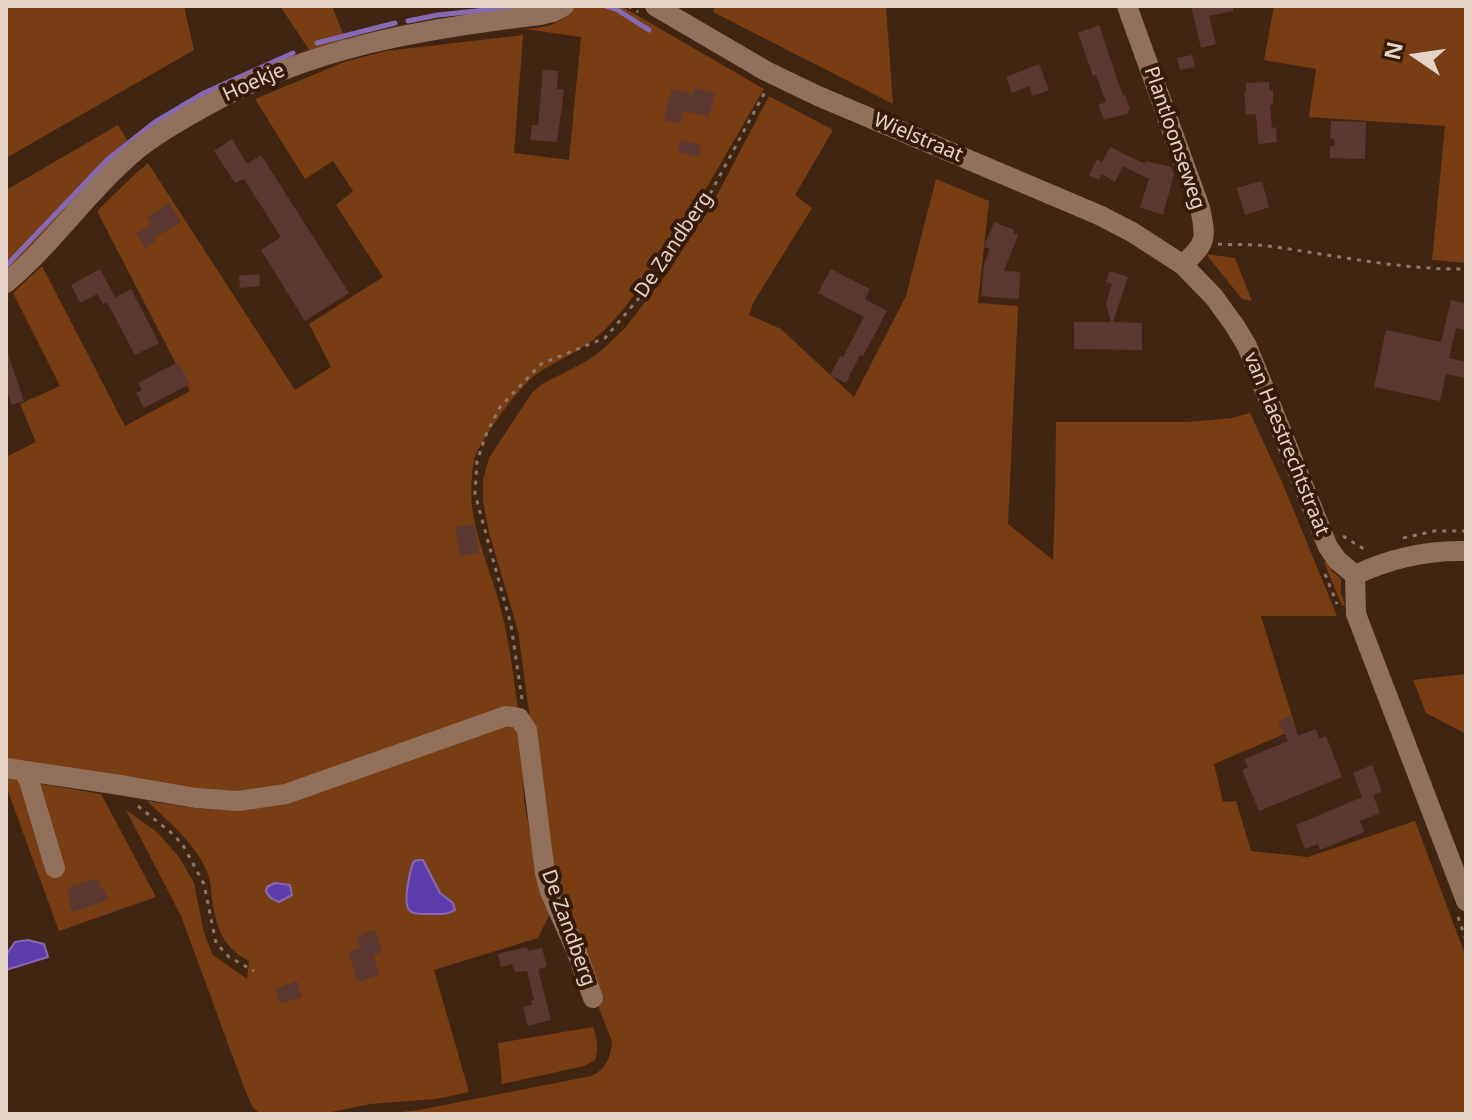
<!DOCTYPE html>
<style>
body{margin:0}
#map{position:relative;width:1472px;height:1120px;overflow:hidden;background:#412513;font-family:"Noto Sans",sans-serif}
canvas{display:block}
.frame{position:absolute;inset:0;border:8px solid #e6d3c8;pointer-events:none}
.north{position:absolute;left:1376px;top:16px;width:80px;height:80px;-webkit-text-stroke:6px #361b09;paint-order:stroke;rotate:283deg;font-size:22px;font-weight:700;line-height:32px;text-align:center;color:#e6d3c8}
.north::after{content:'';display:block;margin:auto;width:28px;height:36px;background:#e6d3c8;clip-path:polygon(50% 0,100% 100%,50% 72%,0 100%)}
</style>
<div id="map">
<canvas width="1472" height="1120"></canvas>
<div class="frame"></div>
<div class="north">N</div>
</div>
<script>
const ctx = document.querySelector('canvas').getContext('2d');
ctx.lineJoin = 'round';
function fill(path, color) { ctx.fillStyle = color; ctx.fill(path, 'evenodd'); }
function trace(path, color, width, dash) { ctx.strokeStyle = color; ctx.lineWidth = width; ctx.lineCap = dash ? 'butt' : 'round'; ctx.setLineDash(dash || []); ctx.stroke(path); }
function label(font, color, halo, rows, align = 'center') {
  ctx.font = font + ' "Noto Sans",sans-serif'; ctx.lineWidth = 8; ctx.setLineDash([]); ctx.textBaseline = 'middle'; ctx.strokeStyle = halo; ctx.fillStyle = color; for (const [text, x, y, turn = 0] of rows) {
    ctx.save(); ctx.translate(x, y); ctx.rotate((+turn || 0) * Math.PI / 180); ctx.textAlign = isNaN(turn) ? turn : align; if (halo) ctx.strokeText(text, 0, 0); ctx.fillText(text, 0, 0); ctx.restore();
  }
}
const green = new Path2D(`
 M6,6H184L194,50L6,158Z
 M280,6H332L347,44L312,54Z
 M575,6H621L764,89C726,153 691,220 646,279C632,298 617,319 599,335C581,351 558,360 538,373C520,385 480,440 474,460C473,466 472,473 472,478C467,521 488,562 499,602C509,637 513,673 518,709L255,794L226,798L6,765V457L36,442L20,404L60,386L13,293L42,266L125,426L190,391L97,211L134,175L148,163L295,390L331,367L309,324L383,277L336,205L353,191L333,161L305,179L255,99L344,62L386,51L523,35L514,153L569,160L581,37L525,29C549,27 560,25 575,6Z
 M715,6H886L893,104L713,12Z
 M1274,6H1466V263L1432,260L1445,126L1309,117L1316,69L1264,60Z
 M769,96L833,130L795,195L812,208L753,303L749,315L781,329L854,397L906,296L936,179L989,201L978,303L1018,306L1008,524L1053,560L1055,508L1056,422H1188L1232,418L1250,413L1282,482L1337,616H1261L1296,729L1214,764L1223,802L1236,801L1251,851L1308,857L1415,821L1466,957V1114H385L419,1110L591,1076C606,1069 610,1059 612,1042L553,889L518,631L489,533L483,501V480L489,458L531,394L542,384L587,361L603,349L625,328L668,272L716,197Z
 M118,125L131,147L6,274V190Z
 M1206,254L1235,258L1252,301L1242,299Z
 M1328,561L1332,571L1341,579V593L1345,605L1342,606L1324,562Z
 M1466,674V734L1426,713L1413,680Z
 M521,722L524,801L539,878L550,913L538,938L434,970L469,1092L436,1099L370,1104L322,1114H260L252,1106L245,1090L181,916L126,810L157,832L179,857L194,883L204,933L213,955L247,979L249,961C221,946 217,928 212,899C211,891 211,881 208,874C197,845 169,822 147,801L203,809L227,810L252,805ZM423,860L440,893L453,903L444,915L416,913L410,911Z
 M6,778L101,794L156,897L59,931L6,786Z
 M593,1027C597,1039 599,1048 595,1060L584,1066L502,1084L498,1043Z`);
const water = new Path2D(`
 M420,860H423L440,893L453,903L455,910C447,915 440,914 430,914C424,914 415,915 410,911C402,904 410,870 414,861Z
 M275,883L290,885L292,895L279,902C272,899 269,898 266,891L267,887Z
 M28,940L44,944L48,957L6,970V955L15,942Z`);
const stream = new Path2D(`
 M606,6L616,9L649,30
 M408,21L438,15L524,6
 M317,43L395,23
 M6,266L107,160L155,122L204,93L293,53`);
const building = new Path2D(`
 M1191,6H1233V11L1209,16L1216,44L1201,48Z
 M1099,25L1123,96L1125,95L1130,110H1128L1129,113L1104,120L1098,105L1106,102L1096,75L1093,76L1078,33Z
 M1192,55L1195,67L1180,70L1177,58Z
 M1039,64L1049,90L1033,96L1029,86L1012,93L1006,77Z
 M543,70L558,71L557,89L564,90L557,142L530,140L532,125H538Z
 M1269,82V90H1273V105H1270L1272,128L1276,127L1277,142L1258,144L1256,114L1246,115L1244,93H1246V83Z
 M695,88L715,93L709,117L683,111L680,124L664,120L671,89L693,94Z
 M1331,121L1366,122L1365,159L1330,158V147L1335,145L1334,138L1330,139Z
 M232,139L247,164L261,155L349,293L305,321L261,250L281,237L244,179L235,183L214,151Z
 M680,140L701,145L699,157L678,152Z
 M1110,147L1145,164L1146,161L1171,167L1174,174L1163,215L1140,207L1149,179L1123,166L1115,182L1102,174L1099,180L1089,175L1097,159L1102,162Z
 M1262,181L1269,207L1245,215L1237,188Z
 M169,203L181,222L154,238L156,241L145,248L136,233L151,224L147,217Z
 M994,222L1014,230L1013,233L1018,235L1004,271L1020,272L1019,299L981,296L984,264L990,249L984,247Z
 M100,269L115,297L107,302L131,289L159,343L135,355L107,302L103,304L97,294L80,303L71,285Z
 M831,269L870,289L865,299L887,311L863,356L860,355L846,383L830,375L840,356L843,357L864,317L818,293Z
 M1110,271L1128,277L1113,322L1142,323V350L1074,349V322H1111L1106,304L1112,284L1106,282Z
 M259,274L260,286L240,288L239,276Z
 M1451,300L1466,304V330L1456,328L1449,358L1466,362V378L1446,374L1440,401L1374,387L1386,330L1441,342Z
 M6,354H8L24,401L12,405L6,389Z
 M178,362L190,384L144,408L136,393L142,390L138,383Z
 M474,524L479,553L460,556L455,527Z
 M1290,716L1298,736L1316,729L1319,739L1326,736L1342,777L1259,811L1242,770L1248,767L1244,759L1288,741L1278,721Z
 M1372,765L1382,791L1373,795L1380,813L1360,821L1364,832L1320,850L1318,844L1305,849L1296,825L1362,797L1353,773Z
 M97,878L101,889L104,888L108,900L72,912L68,900L71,899L67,888Z
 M375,930L382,952L373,955L379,975L358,982L348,952L360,948L357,938L362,936L361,934Z
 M527,947L528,951L542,948L547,967L538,969L551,1020L528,1026L523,1007L532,1005L531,1001L534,1000L527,971L515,972L512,964L501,967L498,954Z
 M297,981L302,997L280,1004L275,989Z`);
const path = new Path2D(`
 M628,6L638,12
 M1218,244C1235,245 1252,244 1268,246C1334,255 1400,270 1466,269
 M1343,536L1367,551
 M1403,538L1435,531H1466
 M1325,574L1337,604
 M522,699L511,625L475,494L477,461L487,432L500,407L541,364L605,338L657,277L711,192L766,90
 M138,806L174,835L184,847L204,884L216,943L229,957L254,971
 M1458,917L1466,940`);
const minor = new Path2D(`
 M655,6L766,71L818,96L1099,215L1132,232L1183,265L1214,297L1235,326L1247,346L1328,547L1337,560L1355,575L1356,614L1466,901
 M1127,6L1200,208C1207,241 1206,242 1183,265
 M6,283C55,242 90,188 139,148C160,131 183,119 206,106C312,47 421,29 540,15L553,12L564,6
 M1355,575C1391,558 1426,550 1466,551
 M6,768L120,785L196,798L238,801L286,794L495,720L506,716L519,718L527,730L545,873L550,892L576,950L593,998
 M24,771L29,781L55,868`);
const streetNames = [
 ["Hoekje",254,83,-24],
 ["Wielstraat",918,138,23],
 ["Plantloonseweg",1174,138,71],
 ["De Zandberg",674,245,-56],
 ["van Haestrechtstraat",1286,444,68],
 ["De Zandberg",568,928,70]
];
fill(green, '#783d13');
fill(water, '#5c3caa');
trace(water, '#8569b3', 2);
trace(stream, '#8569b3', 5);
fill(building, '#5b3831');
trace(path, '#8f7869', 3, [4, 6]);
trace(minor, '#91705c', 20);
label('20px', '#e6d3c8', '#361b09', streetNames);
</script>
